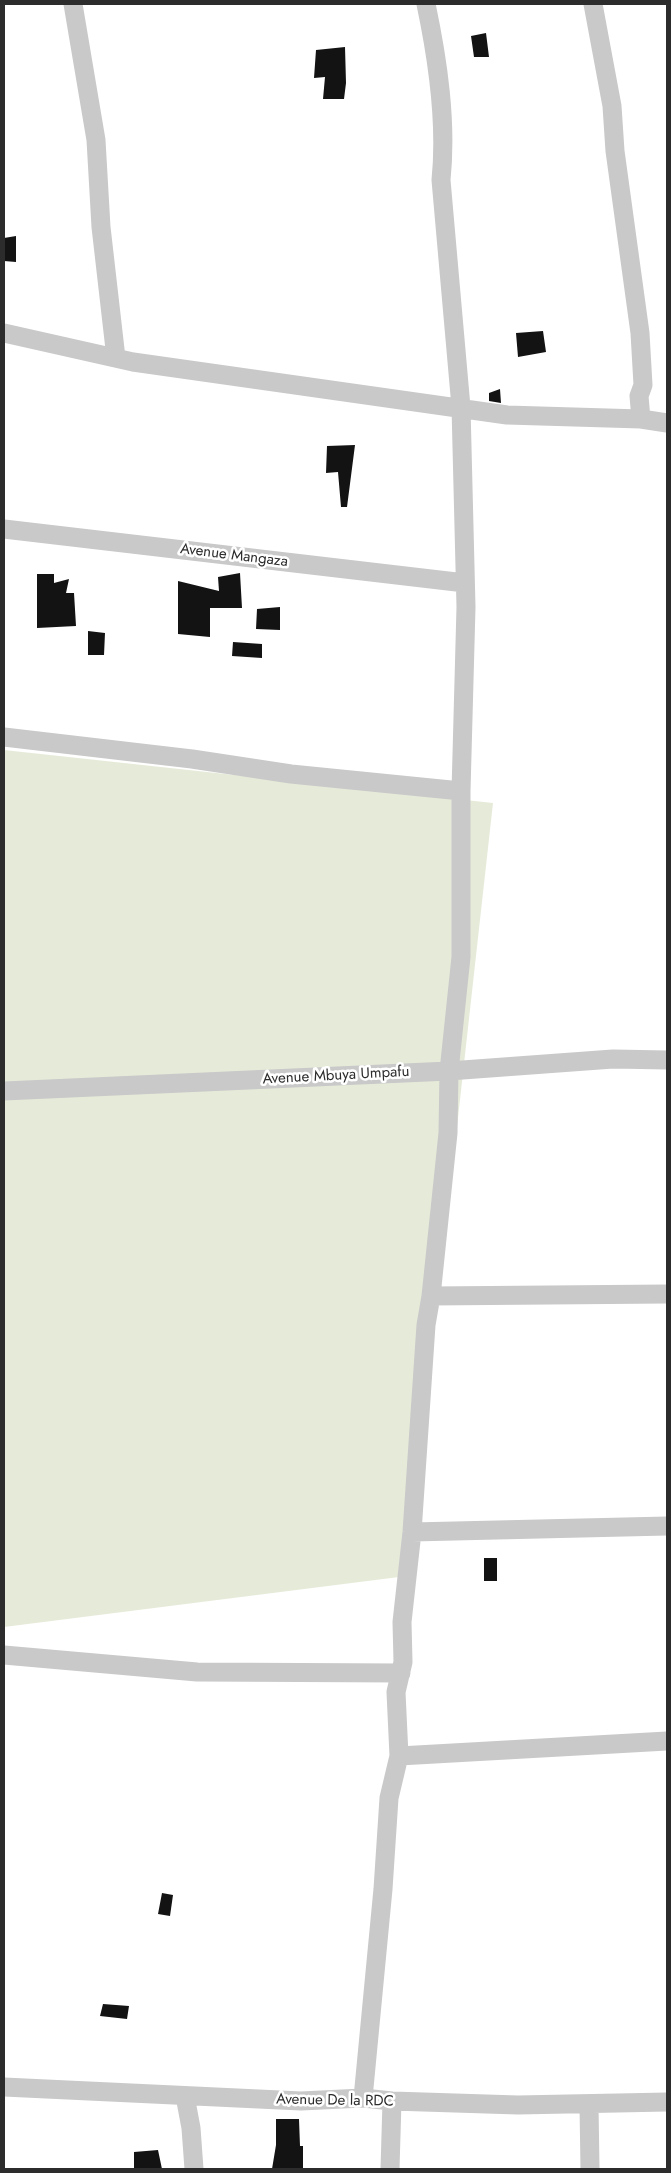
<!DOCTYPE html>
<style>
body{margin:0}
#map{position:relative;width:671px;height:2173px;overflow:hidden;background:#fff;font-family:Jost,sans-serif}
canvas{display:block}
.frame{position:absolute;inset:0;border:5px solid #2c2c2c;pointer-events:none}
</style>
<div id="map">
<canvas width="671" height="2173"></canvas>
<div class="frame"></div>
</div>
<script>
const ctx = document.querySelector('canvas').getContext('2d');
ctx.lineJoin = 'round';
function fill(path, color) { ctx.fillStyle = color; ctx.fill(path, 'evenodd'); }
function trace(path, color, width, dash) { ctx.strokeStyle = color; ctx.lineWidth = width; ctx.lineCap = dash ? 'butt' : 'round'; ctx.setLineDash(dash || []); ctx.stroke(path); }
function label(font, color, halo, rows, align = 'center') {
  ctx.font = font + ' Jost,sans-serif'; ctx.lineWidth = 5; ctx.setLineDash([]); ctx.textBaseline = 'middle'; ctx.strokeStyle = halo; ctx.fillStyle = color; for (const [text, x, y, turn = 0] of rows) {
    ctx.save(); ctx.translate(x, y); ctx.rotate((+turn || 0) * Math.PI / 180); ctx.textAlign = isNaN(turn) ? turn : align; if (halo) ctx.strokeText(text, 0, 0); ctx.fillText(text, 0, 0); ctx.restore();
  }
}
const green = new Path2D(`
 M4,750L493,803L407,1576L4,1627Z`);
const building = new Path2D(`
 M486,33L489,57H474L471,36Z
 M345,47L346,83L344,99H323L325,77L314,78L316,50Z
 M16,236V262L4,261V238Z
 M543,331L546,352L518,357L516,333Z
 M500,389L501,403L489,401V393Z
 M355,445L347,507H341L338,472L326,473L327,446Z
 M240,573L242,608H210V637L178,634V581L219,591L218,577Z
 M37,574H54V583L69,579L66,593H74L76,626L37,628Z
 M280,607V630L256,629L257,609Z
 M88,631L105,633L104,655H88Z
 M233,642L262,644V658L232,656Z
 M484,1558H497V1581H484Z
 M162,1893L173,1895L170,1916L158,1914Z
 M103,2004L129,2006L127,2019L100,2016Z
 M276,2119H299L300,2146H303V2168L272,2169L276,2145Z
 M158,2150L162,2169H134V2152Z`);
const minor = new Path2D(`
 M73,4L96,140L101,227L116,358
 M593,4L612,106L615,151L640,333L643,385L639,396L641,419
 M4,333L133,362L507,415L641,419L667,423
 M4,529L465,583
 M4,737L192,759L291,774L461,791
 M4,1091L449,1071L613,1059L667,1060
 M431,1296L667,1294
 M412,1532L667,1526
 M4,1655L197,1672L401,1673
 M399,1756L667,1741
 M4,2087L301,2101L363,2098L392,2101L518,2105L667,2102
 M185,2096L191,2128L194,2169
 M363,2098L383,1889L389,1798L399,1756L396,1692L403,1662L402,1622L412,1532L426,1325L431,1296L448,1133L449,1071L461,957V791L466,607L461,407L441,180C447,122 438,61 426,4
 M589,2105L590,2169
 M390,2169L392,2101`);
const streetNames = [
 ["Avenue Mangaza",234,556,7],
 ["Avenue Mbuya Umpafu",336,1076,-3],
 ["Avenue De la RDC",335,2101,1]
];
fill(green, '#e6ebd9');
fill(building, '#131313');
trace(minor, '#c9c9c9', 19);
label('15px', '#2c2c2c', '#fff', streetNames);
</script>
